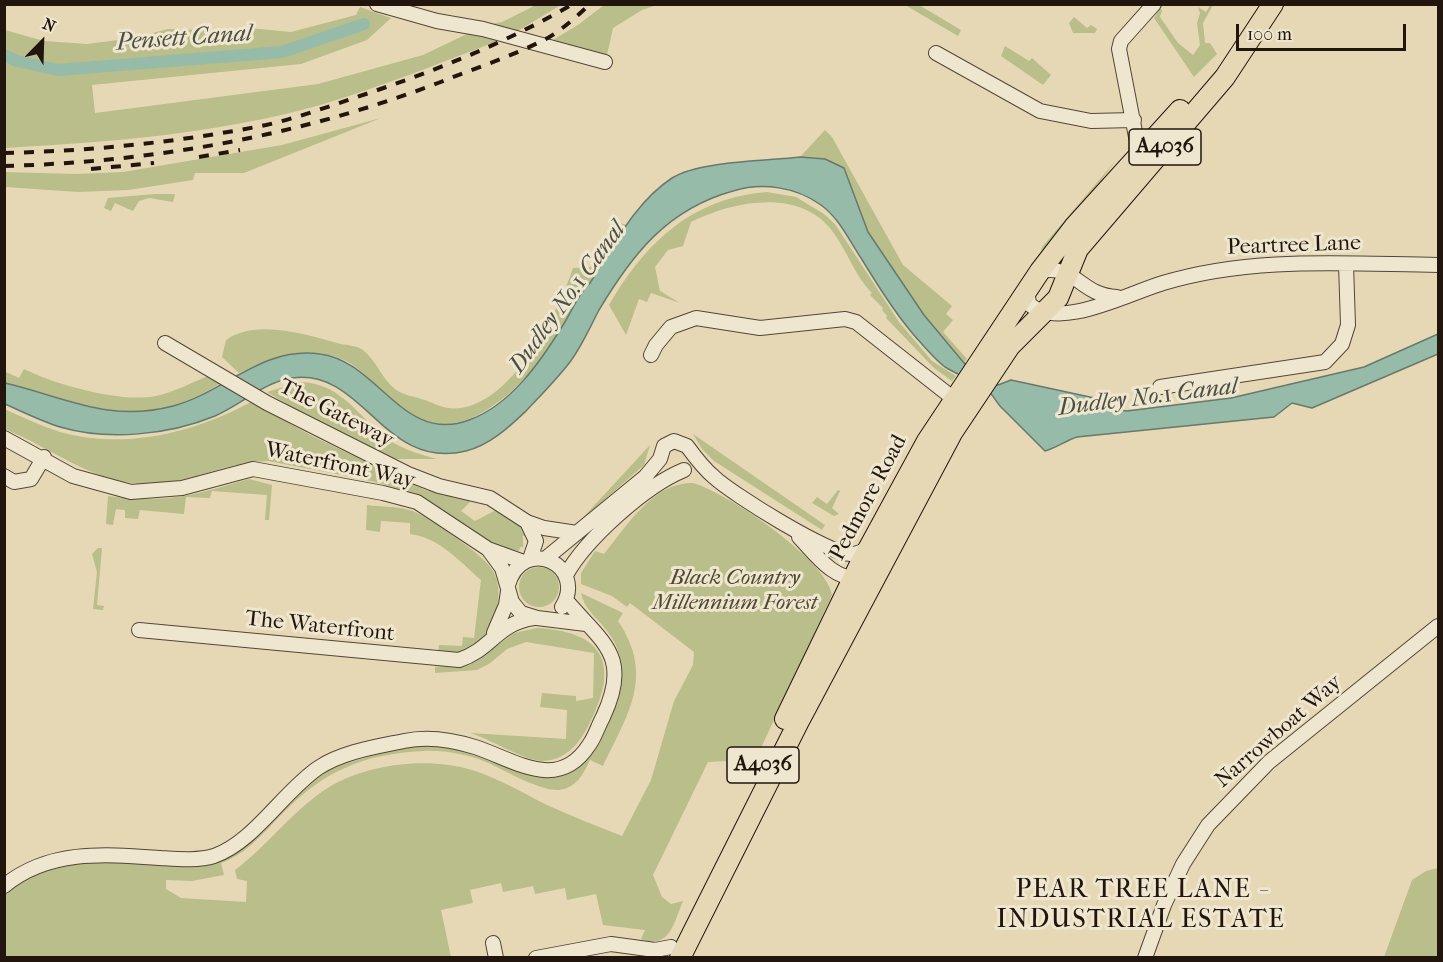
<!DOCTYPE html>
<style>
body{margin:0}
#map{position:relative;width:1443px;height:962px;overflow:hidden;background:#e6d8b5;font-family:"IM FELL French Canon",serif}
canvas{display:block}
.frame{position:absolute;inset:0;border:6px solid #22150e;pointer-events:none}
.north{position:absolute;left:12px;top:12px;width:60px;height:60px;-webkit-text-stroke:4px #efe6cf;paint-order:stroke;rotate:23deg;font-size:16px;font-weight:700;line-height:24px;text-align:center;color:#22150e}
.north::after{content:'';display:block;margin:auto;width:21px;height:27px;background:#22150e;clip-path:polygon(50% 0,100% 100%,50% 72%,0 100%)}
.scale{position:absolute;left:1236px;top:24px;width:170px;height:27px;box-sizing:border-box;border:3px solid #22150e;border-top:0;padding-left:8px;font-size:18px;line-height:21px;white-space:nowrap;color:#22150e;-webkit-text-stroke:4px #efe6cf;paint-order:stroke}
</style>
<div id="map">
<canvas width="1443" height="962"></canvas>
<div class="frame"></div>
<div class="north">N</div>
<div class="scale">100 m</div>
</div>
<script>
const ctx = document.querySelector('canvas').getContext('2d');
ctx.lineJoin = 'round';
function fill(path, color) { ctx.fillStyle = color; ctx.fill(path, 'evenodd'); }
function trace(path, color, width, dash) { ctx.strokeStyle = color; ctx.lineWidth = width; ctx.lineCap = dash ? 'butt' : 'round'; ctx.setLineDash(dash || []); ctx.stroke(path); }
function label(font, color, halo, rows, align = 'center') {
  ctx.font = font + ' "IM FELL French Canon",serif'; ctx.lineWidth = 6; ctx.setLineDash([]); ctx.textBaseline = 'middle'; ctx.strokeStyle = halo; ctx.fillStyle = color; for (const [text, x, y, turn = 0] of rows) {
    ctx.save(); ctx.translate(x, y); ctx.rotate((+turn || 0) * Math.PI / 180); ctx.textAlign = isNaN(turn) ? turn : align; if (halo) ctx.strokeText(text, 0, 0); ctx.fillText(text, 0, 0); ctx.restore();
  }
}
const green = new Path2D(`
 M536,5H561L516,32L491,24L502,22Z
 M604,5H657L642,10L613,28L607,55L551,41L578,25Z
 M905,5H919L961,30L958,36Z
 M1210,5H1213L1203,23L1205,43H1210L1217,54L1194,77L1154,18L1160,8L1162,10L1160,17L1178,43L1193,55L1200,45L1197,23L1200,13L1198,7L1206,12Z
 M360,7L391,18L367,40L301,64L92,85L95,113L318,84L423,55L469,33L500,40C440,63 381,87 320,105C217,134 110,142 5,148V30L44,41L87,44L134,38L168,29L235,31L249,28L291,32L356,15Z
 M1074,17L1087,28L1091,25L1097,29L1095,33H1073L1069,23Z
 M1005,46L1029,61L1032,58L1051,75L1043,85L1001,56Z
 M381,118L244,173H195L193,180L128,190L78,192L5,187V172L75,174L123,172L282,145Z
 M825,130L832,137L903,265L952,306L946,314L953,320L943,332L967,359L964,363L924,315L868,232L844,168L800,157Z
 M1117,159L1084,203L1041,252L1042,247Z
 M767,192L796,197L824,214L835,224L899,322L932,361L956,376L952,381L934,368L886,318L887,316L882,310L883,308L870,295L872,293C854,275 846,247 829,227C795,188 731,202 691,222L683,246L668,250L655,267L660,291L680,303L651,293L647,302L639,299L626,335L609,305C646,242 692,198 767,192Z
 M155,194H175L173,202L149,198L139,201L133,211L115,203L111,211L104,208L108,198Z
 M620,223L627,225L590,283C578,294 571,311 563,325C544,356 522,387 491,407C454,432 423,430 389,399C376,387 364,371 348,362C313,343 272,357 239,373L222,357L226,340C256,318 308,335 341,344C347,345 358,346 363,350C376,360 382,379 395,389C402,395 416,397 425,400C437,405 447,410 460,408C513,402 558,313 573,268L591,267Z
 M24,369C56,385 121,403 156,396C174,392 191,383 208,376L221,383C135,436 91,403 5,383L4,371L19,378Z
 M300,382C338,383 355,411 381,434C396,447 417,454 437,459H390L306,416L267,392Z
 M251,402L312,436L425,490L472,500L461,511L475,521L496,510L519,524L526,536H523V547H520L519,551C475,545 447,506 406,491C362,476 314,471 269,461C236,461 204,476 171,482C105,494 61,452 5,429L4,409C23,417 41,426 60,432C124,450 194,433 251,402Z
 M693,434L825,525L822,530L714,461L702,449Z
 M650,445L644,465L578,523Z
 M249,479L272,485L269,520H265L267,495L212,491L210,498L186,497L184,514L140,510L138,519L125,518V510L116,509L113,525L106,524L108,496C168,504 193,495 249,479Z
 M693,483C726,492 827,560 832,595L748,776L726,766L727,761L708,762L653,875L662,897L671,904L683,901C674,922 670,950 641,939L645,930L603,925L596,894L567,900L565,888L535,894L533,886L503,892L501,883L470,890L473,903L441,910L451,957H5L4,895L19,883L48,867L80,861L207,863L316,777L337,766L395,749L430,745L461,748L519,771L583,761C611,733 635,674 612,638C602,621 585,612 581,593L623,613L618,621C655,676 628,714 603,766L590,760C583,775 576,788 559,790C539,791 505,770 486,762C466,754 444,750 423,751C365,754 325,770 284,812C265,831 247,854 221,863L224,875L192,881L166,880V889L181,898L246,902L247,881L237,879L235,870C267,846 291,813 323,791C362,764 427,756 472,770C498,778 523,793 547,805C571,816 597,826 622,836L651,780L674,701L693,665L694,652L630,603L627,607L612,596L581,584V573L595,551L604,554C626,527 653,482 693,483Z
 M838,490L840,491L832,508L839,514L834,516L812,503L817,497L827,504Z
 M367,505C381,507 399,506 413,511C429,518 481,553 491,568C509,592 493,646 461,652C454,654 445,652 438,652L439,645L462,646L463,637L474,638L481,580C459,561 440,538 410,534V523L381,521L380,532L366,530Z
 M98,548H102L97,605L104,606L103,610L93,609L97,572L92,554Z
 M519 587a20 20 0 1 1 40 0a20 20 0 1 1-40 0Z
 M537,628C596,631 620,657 594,714C584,736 571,760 543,761C524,761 491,739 470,733L566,739L567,710L540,707L542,693L576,696V701L593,698L594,653L526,642L507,649L489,664L477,670L435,673V667L473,663L514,633Z
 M1438,868V957H1384L1412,880L1426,871Z`);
const water = new Path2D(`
 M800,157L825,159L844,168L868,232L924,315L964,363L998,385L1011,380L1113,402L1120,410L1127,411L1231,398L1364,367L1438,334V354L1312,408L1292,403L1274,417L1077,437C1065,441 1058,447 1045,451C1031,437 1017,423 1003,409C998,405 995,398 991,394C977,382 960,376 945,367C934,359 922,344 913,334C893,310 877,284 861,258C849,240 839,218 821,205C796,187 763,182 733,191C668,209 633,253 599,310C590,327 582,346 570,362C557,379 541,395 526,411C509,427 490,445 466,451C383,471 364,368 292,378C264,382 241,405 215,416C169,435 108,441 60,427C41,421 23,412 5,404V383C65,397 109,423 173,406C225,392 262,346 320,354C378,361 403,445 469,420C511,405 541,361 563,325C572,311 578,294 590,283C613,247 635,202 672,178C698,161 767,161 800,157Z`);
const canal = new Path2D(`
 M4,55L17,61L58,70L282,52L364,24`);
const minor = new Path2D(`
 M377,4L437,21L483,29L605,62
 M936,53L1040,111L1091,121L1134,120
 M1153,148L1145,147L1136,137L1119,49L1121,41L1154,4
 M1040,271C1077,264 1079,295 1117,297
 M1027,288L1029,304C1059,331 1129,293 1163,283C1252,256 1346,264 1438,265
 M165,343L267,403L408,474L439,486L490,498L527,522L544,528L577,533
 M651,355L656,345L671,327L696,318L760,328L845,319L856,322L954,399
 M1160,387L1325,362L1342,344L1348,325L1346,264
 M4,438L73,476L131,492L182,488L253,469L383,493L417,502L488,549L524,562
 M4,476L14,482L31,479L44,457
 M527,522L536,541L530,559
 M799,537C815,554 834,581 860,578
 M488,549L502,568L512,602L521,613L537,618L586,624
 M545,559L645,477L660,459L664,446L674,441L687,446C695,457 703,468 714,477C732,494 830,555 851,554C857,554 863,551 868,548
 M566,575C586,539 645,486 684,470
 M508,585C523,534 588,565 562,607
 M139,630L459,660C491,650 497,623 534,618
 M494,633L506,605L508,591
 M4,886C49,849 105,854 160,858C177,859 198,861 214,856C254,842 283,792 318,768C342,752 375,747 404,741C427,736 453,740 475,747C515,760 558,793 589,745C595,737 598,726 603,717C632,655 602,643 566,600
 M493,943L496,958
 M536,958L611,944L655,950L671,947
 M1145,958L1164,905L1183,864L1208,825L1269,762L1438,626`);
const highway = new Path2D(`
 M785,719L860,564L927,441L1040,271L1074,227L1180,110
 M680,958L799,721L952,433L1010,346L1058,298L1078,249L1225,77L1273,4`);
const rail = new Path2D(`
 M4,153C92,151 180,142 266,125C297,118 327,107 357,97C432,72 504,44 573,4
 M199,157L240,150
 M4,166C154,162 299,136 438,83C473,69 510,57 544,40C561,31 576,17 590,4
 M91,169L154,163`);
const shields = [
 [1165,147,72],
 [763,765,72]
];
const shieldNames = [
 ["A4036",1165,147],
 ["A4036",763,765]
];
const streetNames = [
 ["Peartree Lane",1294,246,-2],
 ["The Gateway",336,414,27],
 ["Waterfront Way",340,466,12],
 ["Pedmore Road",869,498,-62],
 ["The Waterfront",320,627,6],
 ["Narrowboat Way",1279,732,-41]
];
const parkNames = [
 ["Black Country",735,579],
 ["Millennium Forest",735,604]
];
const waterNames = [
 ["Pensett Canal",184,39,-4],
 ["Dudley No.1 Canal",568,298,-54],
 ["Dudley No.1 Canal",1148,398,-7]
];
const quarterNames = [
 ["PEAR TREE LANE -",1141,891],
 ["INDUSTRIAL ESTATE",1141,921]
];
fill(green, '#b9be8a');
fill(water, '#97bba9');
trace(water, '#68796b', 1.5);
trace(canal, '#97bba9', 12);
trace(minor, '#534638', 16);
trace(highway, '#22150e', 22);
trace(minor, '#efe6cf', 14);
trace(highway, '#e6d8b5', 20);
trace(rail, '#22150e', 4, [10, 10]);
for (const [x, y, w] of shields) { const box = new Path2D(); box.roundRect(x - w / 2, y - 18, w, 36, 4.5); ctx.fillStyle = '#efe6cf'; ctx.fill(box); trace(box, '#22150e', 1.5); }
label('bold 21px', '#22150e', null, shieldNames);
label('22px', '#22150e', '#efe6cf', streetNames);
label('italic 22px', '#4f4833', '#efe6cf', parkNames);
label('italic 24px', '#4b4f44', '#efe6cf', waterNames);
ctx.letterSpacing = '1.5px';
label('26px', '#22150e', '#efe6cf', quarterNames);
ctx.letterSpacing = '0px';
</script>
